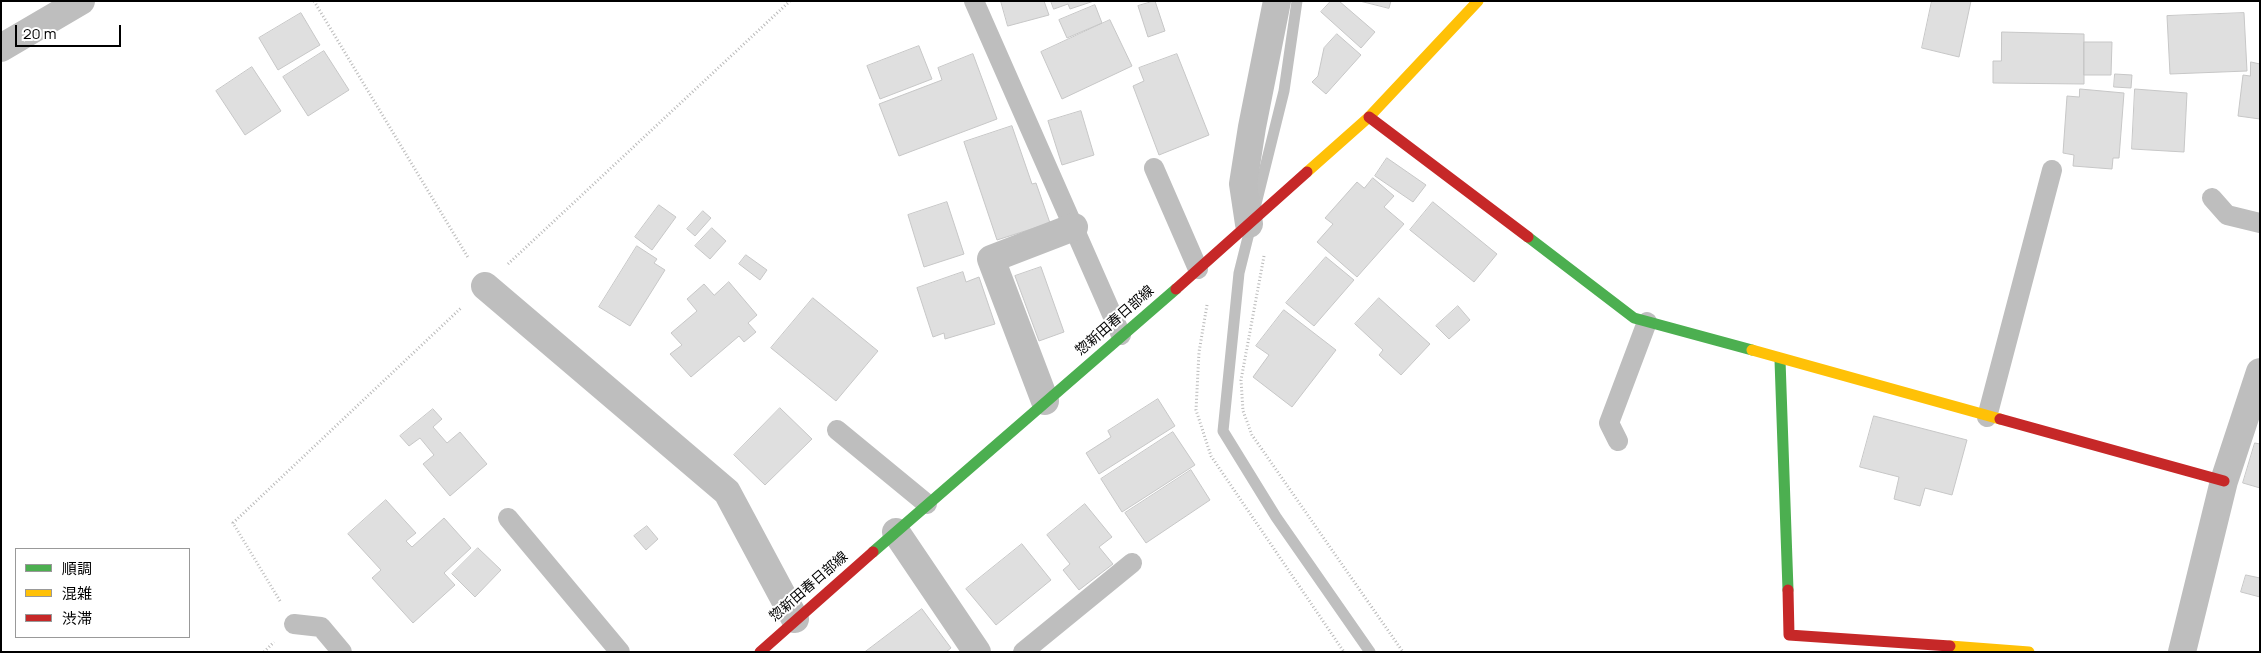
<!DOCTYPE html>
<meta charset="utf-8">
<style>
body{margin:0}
#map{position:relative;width:2261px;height:653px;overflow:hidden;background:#fff;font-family:Manrope,"Noto Sans JP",sans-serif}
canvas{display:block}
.frame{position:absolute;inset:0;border:2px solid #000;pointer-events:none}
.legend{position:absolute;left:15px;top:548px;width:175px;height:90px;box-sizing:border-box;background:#fff;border:1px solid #999;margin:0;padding:6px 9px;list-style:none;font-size:15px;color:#000}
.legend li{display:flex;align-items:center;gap:10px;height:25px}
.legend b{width:25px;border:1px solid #999}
.scale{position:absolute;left:15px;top:25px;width:106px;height:22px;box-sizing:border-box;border:2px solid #000;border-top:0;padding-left:6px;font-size:15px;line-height:18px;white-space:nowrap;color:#000;-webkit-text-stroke:4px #fff;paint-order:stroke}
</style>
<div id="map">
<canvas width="2261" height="653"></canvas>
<div class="frame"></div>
<ul class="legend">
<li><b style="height:6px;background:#4caf50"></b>順調</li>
<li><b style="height:6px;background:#ffc107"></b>混雑</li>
<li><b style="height:6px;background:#c62828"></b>渋滞</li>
</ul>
<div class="scale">20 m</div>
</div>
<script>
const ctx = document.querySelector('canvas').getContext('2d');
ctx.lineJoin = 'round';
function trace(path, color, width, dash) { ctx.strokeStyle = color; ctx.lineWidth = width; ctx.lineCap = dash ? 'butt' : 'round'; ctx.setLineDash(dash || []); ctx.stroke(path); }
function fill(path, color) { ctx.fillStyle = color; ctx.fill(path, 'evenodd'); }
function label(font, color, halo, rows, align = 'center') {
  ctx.font = font + ' Manrope,"Noto Sans JP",sans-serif'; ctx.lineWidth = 4; ctx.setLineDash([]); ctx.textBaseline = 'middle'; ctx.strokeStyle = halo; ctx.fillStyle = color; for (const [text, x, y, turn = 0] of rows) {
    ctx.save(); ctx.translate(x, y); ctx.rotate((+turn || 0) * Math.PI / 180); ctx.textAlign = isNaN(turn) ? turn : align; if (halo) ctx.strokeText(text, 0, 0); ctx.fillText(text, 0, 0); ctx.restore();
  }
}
const stream = new Path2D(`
 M1255,208L1284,91L1297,1
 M1249,233L1239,273L1223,431L1276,517L1370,652`);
const building = new Path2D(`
 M1001,1H1044L1049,15L1008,26Z
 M1051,1H1094L1070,9L1068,4L1054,9Z
 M1155,1L1165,31L1148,37L1138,6Z
 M1331,1H1339L1375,32L1361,48L1321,12Z
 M1360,1H1391L1389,8Z
 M1932,1H1971L1959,57L1922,48Z
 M1095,5L1102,23L1067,38L1059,20Z
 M301,13L320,45L278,70L259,38Z
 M2244,13L2247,71L2170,74L2167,16Z
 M1110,20L1132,66L1062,99L1041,52Z
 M2002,32L2084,34V84L1993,83V61H2001Z
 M1337,34L1361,55L1326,94L1312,82L1318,76L1324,48Z
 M2084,42H2112L2111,75H2084Z
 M919,46L932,79L880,99L867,66Z
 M324,51L349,90L308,116L283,77Z
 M973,54L997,119L899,156L879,104L942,80L938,68Z
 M1177,54L1209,135L1159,155L1133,86L1144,81L1139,68Z
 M2251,62L2260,64V119L2238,116L2243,75L2250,76Z
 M252,67L281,111L245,135L216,91Z
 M2115,74L2132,75L2131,88L2114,87Z
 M2080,89L2124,93L2119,158H2113L2112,169L2073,166L2074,155L2063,153L2067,96L2079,97Z
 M2135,89L2187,93L2184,152L2132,149Z
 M1081,111L1094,155L1062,165L1048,121Z
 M1012,126L1032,184L1036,183L1050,223L997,240L964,142Z
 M1387,158L1426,185L1413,202L1375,176Z
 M1373,178L1394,196L1384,207L1404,224L1357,277L1317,242L1333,224L1325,218L1357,182L1364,188Z
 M947,202L964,254L924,267L908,215Z
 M1433,202L1497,254L1474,282L1410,230Z
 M659,205L676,217L652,250L635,237Z
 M703,211L711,218L695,236L687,229Z
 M712,228L726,241L710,259L695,246Z
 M637,246L657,259L654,263L665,270L630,326L599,307Z
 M746,255L767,270L760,280L739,264Z
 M1326,257L1354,280L1314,326L1286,303Z
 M1041,267L1064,332L1039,341L1015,276Z
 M963,272L966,282L979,277L995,324L945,339L944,333L933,337L917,288Z
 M729,282L757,315L748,323L756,332L744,342L739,336L691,377L670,354L682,345L671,333L697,311L687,299L704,284L714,295Z
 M813,298L878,351L836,401L771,348Z
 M1379,298L1430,344L1401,375L1379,355L1383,350L1355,324Z
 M1458,306L1470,320L1449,339L1436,326Z
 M1284,310L1336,350L1292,407L1253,377L1269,355L1256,346Z
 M1158,399L1175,426L1099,474L1086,453L1111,437L1108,431Z
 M780,408L812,439L765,485L734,455Z
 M433,409L442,419L433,427L447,443L460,432L487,464L450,496L423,464L434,455L420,438L409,446L400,436Z
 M1874,416L1967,440L1952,495L1925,488L1920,506L1894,499L1899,477L1860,467Z
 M1173,432L1195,465L1122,512L1101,479Z
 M2255,443L2260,444V488L2243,483Z
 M1191,470L1210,500L1146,543L1125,513Z
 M386,500L416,533L406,541L412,547L444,518L471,548L444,573L455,585L413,623L372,578L381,570L348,534Z
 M1085,504L1112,537L1099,547L1113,564L1079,590L1063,570L1070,564L1047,535Z
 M647,526L658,539L646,550L634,536Z
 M1022,544L1051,580L996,625L966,589Z
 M478,548L501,570L475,597L452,574Z
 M2246,575L2260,578V597L2241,592Z
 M922,609L951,648L946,652H865Z`);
const path = new Path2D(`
 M314,1L469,259
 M1264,256L1241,380L1243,411L1252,435L1403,652
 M508,264L790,1
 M1207,305L1199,352L1196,410L1211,456L1344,652
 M280,601L233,523L461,308
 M264,652L274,642`);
const lane = new Path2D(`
 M974,1L1121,335
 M1154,168L1198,269
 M2212,198L2227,215L2260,223
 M1987,417L2052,170
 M837,430L927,504
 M1618,441L1609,423L1647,322
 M508,518L620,652
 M294,624L321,627L342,652
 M1023,652L1132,563`);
const street = new Path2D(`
 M1,48L81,1
 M1249,224L1243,184L1252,127L1277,1
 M485,286L727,492L795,619
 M1045,401L991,259L1074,227
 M896,532L977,652
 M2182,652L2224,481L2260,372`);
const fast = new Path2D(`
 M1528,237L1634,318L1752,350
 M1780,360L1788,590
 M873,552L1176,289`);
const slow = new Path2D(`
 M1307,172L1369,117L1478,1
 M1752,350L2000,419
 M1950,646L2029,652`);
const jam = new Path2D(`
 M1369,117L1528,237
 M1176,289L1307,172
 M2000,419L2224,481
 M1788,590L1789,635L1950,646
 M760,652L873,552`);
const streetNames = [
 ["惣新田春日部線",1115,321,-41],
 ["惣新田春日部線",809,587,-41]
];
trace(stream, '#bfbfbf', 11);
fill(building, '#dfdfdf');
trace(building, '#c7c7c7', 1);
trace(path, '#b9b9b9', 3, [1, 2.5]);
trace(lane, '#bebebe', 20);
trace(street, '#bebebe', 28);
trace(fast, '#4caf50', 11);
trace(slow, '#ffc107', 11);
trace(jam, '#c62828', 11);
label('14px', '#000', '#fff', streetNames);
</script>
